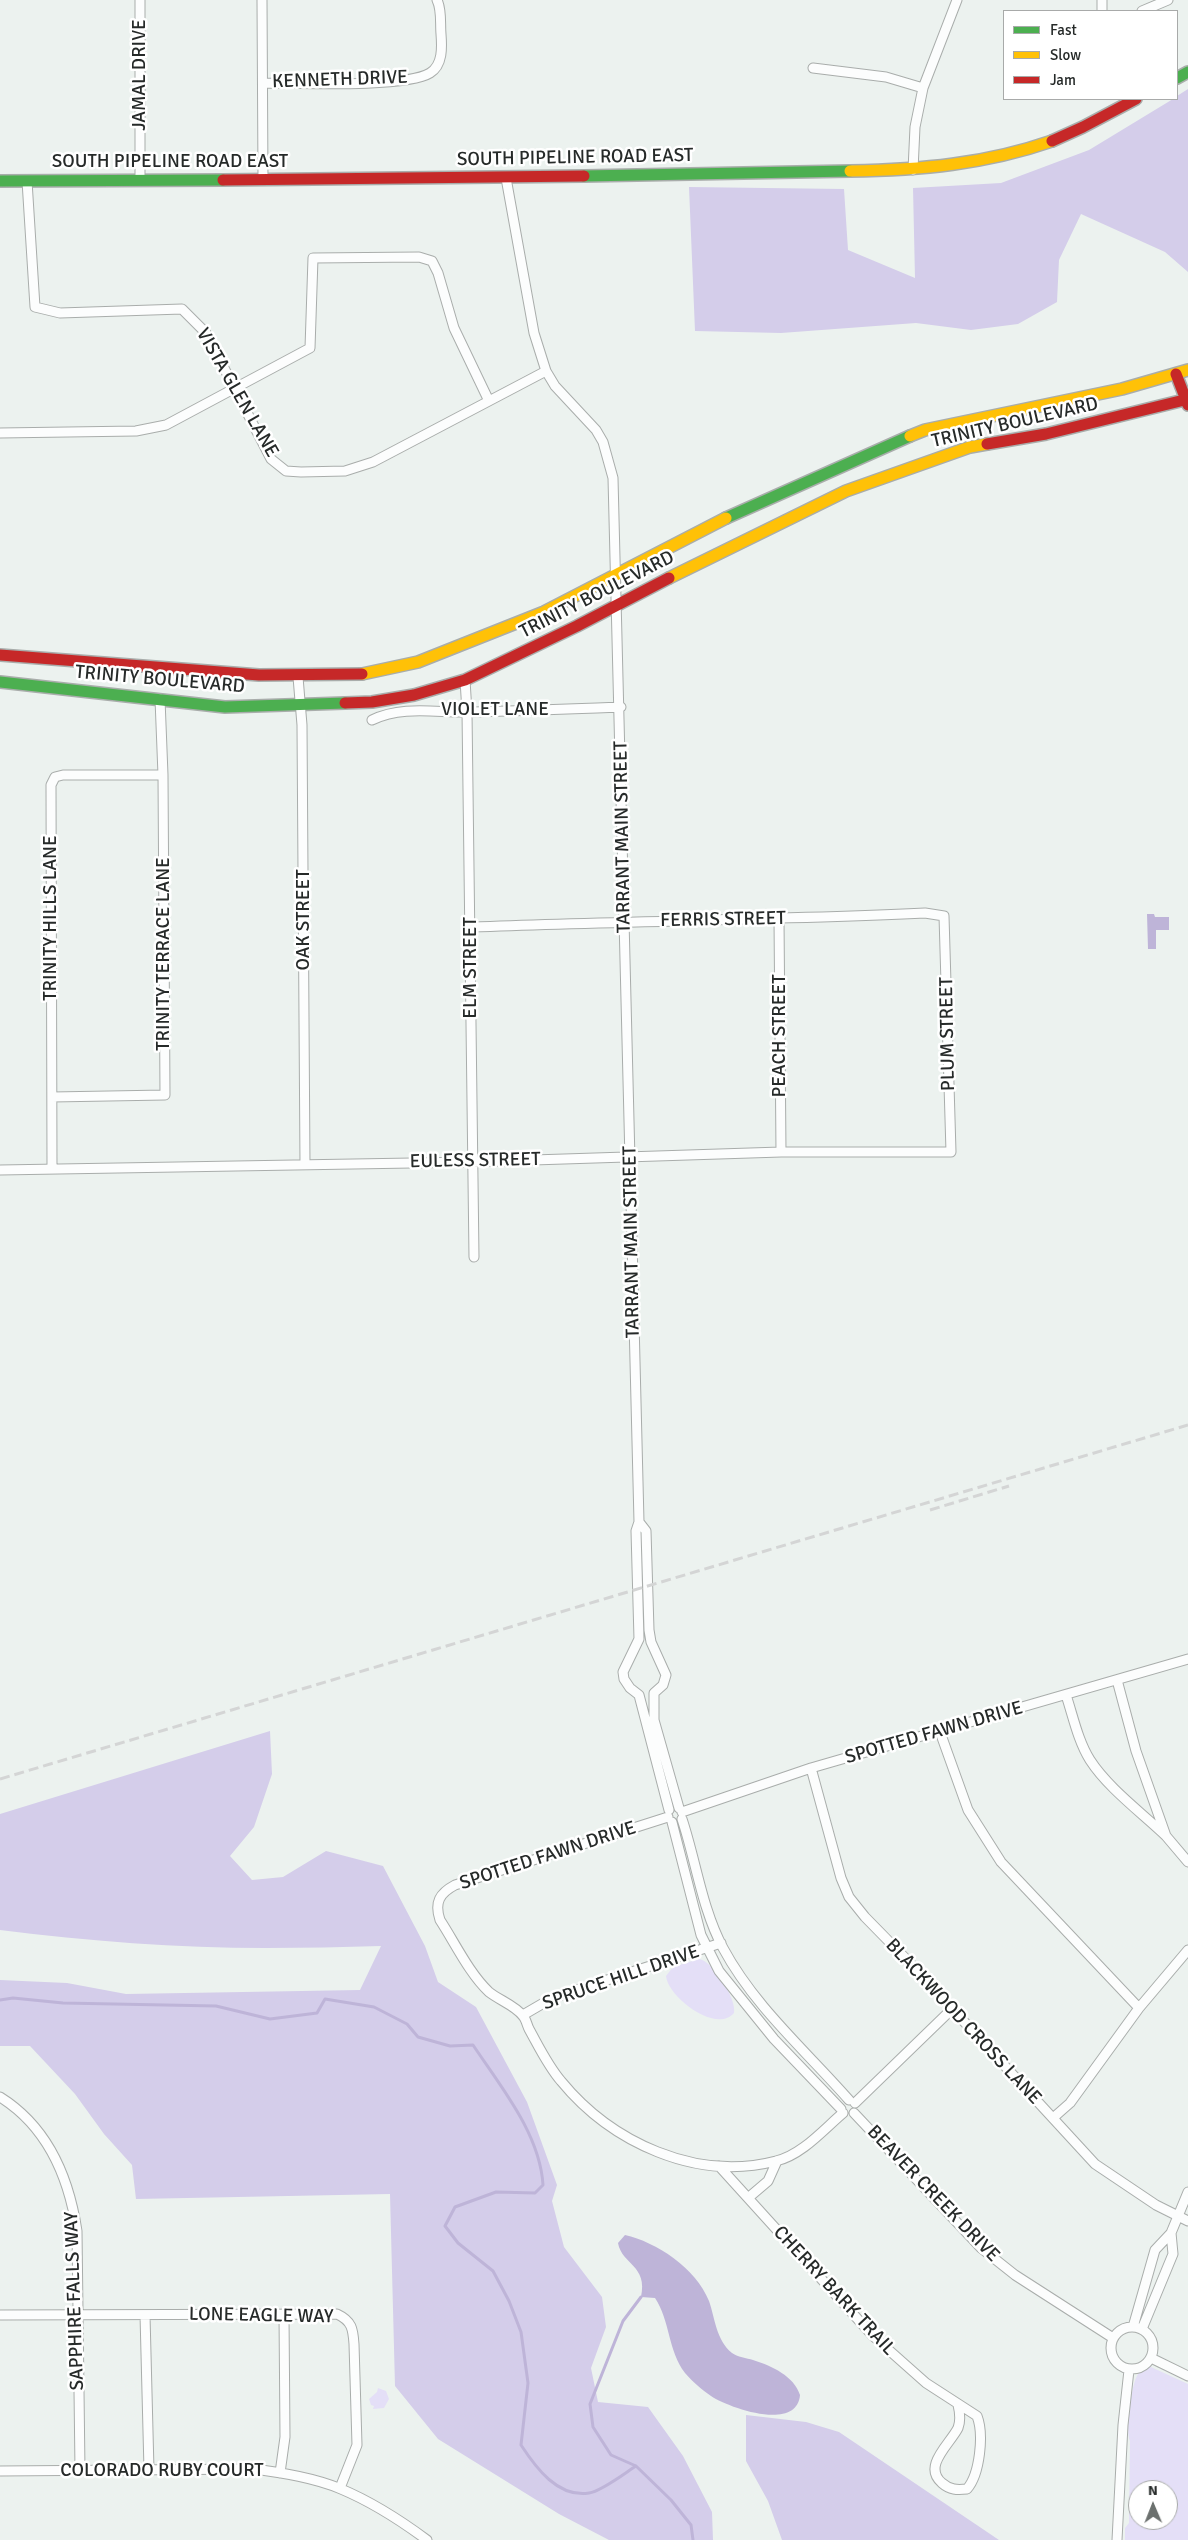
<!DOCTYPE html>
<style>
body{margin:0}
#map{position:relative;width:1188px;height:2540px;overflow:hidden;background:#ecf2ef;font-family:Signika,sans-serif}
canvas{display:block}
.legend{position:absolute;left:1003px;top:10px;width:175px;height:90px;box-sizing:border-box;background:#fff;border:1px solid #a8aaa9;margin:0;padding:6px 9px;list-style:none;font-size:15px;color:#262a29}
.legend li{display:flex;align-items:center;gap:10px;height:25px}
.legend b{width:25px;border:1px solid #a8aaa9}
.north{position:absolute;left:1128px;top:2480px;width:50px;height:50px;box-sizing:border-box;background:#fff;border:1px solid #a8aaa9;border-radius:50%;rotate:359deg;font-size:14px;font-weight:700;line-height:20px;text-align:center;color:#262a29}
.north::after{content:'';display:block;margin:auto;width:18px;height:22px;background:#6b706e;clip-path:polygon(50% 0,100% 100%,50% 72%,0 100%)}
</style>
<div id="map">
<canvas width="1188" height="2540"></canvas>
<ul class="legend">
<li><b style="height:6px;background:#4caf50"></b>Fast</li>
<li><b style="height:6px;background:#ffc107"></b>Slow</li>
<li><b style="height:6px;background:#c62828"></b>Jam</li>
</ul>
<div class="north">N</div>
</div>
<script>
const ctx = document.querySelector('canvas').getContext('2d');
ctx.lineJoin = 'round';
function fill(path, color) { ctx.fillStyle = color; ctx.fill(path, 'evenodd'); }
function trace(path, color, width, dash) { ctx.strokeStyle = color; ctx.lineWidth = width; ctx.lineCap = dash ? 'butt' : 'round'; ctx.setLineDash(dash || []); ctx.stroke(path); }
function label(font, color, halo, rows, align = 'center') {
  ctx.font = font + ' Signika,sans-serif'; ctx.lineWidth = 5; ctx.setLineDash([]); ctx.textBaseline = 'middle'; ctx.strokeStyle = halo; ctx.fillStyle = color; for (const [text, x, y, turn = 0] of rows) {
    ctx.save(); ctx.translate(x, y); ctx.rotate((+turn || 0) * Math.PI / 180); ctx.textAlign = isNaN(turn) ? turn : align; if (halo) ctx.strokeText(text, 0, 0); ctx.fillText(text, 0, 0); ctx.restore();
  }
}
const green = new Path2D(`
 M699,1959C713,1961 737,1999 734,2013C716,2034 668,1997 666,1976L673,1967Z
 M1151,2367L1188,2384V2540H1125V2528L1129,2523L1130,2441C1125,2430 1131,2385 1138,2374C1141,2369 1146,2368 1151,2367ZM1138,2490H1168V2520H1138Z
 M378,2388L386,2391L389,2399L384,2408L373,2409L374,2406L371,2405L369,2399L377,2392Z`);
const forest = new Path2D(`
 M1188,89V272L1165,252L1081,214L1059,260L1057,302L1018,324L971,330L916,323L781,333L695,331L689,187L844,189L848,250L915,278L913,188L1001,183L1089,150L1173,99H1177V96Z
 M270,1731L272,1774L254,1827L230,1856L252,1880L283,1877L326,1851L383,1866L425,1946L438,1982L476,2007L527,2102L557,2185L552,2201L564,2247L602,2297L606,2327L591,2368L598,2402L648,2407L683,2456L712,2512L713,2540H609L559,2514L438,2439L395,2386L390,2194L136,2199L132,2165L104,2134L75,2094L30,2046H0V1980L67,1983L126,1994L360,1990L381,1946C343,1947 304,1948 266,1948C177,1948 88,1941 0,1930V1814Z
 M746,2415L806,2422L839,2432L999,2540H782L768,2501L746,2461Z`);
const water = new Path2D(`
 M1147,914H1154L1155,917H1169V930H1156V949H1148Z
 M625,2235C656,2242 696,2268 709,2301C715,2318 716,2340 732,2353C737,2357 747,2358 753,2360C772,2366 794,2376 800,2395C797,2432 729,2408 711,2396C702,2390 692,2381 685,2373C668,2351 670,2320 655,2298L641,2297C648,2265 622,2265 618,2243Z`);
const stream = new Path2D(`
 M0,2000L13,1998L63,2003L216,2006L270,2019L317,2013L325,1999L374,2007L407,2024L418,2037L450,2046L473,2045C501,2087 540,2134 543,2185L535,2193L496,2192L455,2207L445,2226L458,2243L493,2271L509,2301L521,2332L528,2383L521,2445C536,2468 558,2498 589,2493C602,2491 625,2473 636,2466
 M641,2297L623,2321L590,2404L593,2427L611,2455L636,2466L671,2500L691,2525L693,2540`);
const street = new Path2D(`
 M140,0V180
 M262,0L263,179
 M1102,0V11
 M1142,11L1168,0
 M813,68L886,77L923,88
 M263,83C296,83 406,88 430,73C443,65 442,47 441,34C440,23 442,10 437,0
 M913,170L915,127L923,88L957,0
 M506,178L534,333L546,371L555,386L596,430L603,442L613,478L639,1522L636,1531L639,1639L623,1672L624,1679L630,1688L639,1695L669,1810
 M27,181L35,307L60,313L182,309L206,333L271,459L286,471L301,472L345,471L373,462L546,371
 M0,433L136,431L166,425L310,348L313,258L419,257L432,261L438,273L454,328L488,399
 M298,677L302,725L305,1165
 M465,680L467,712L474,1257
 M372,720C403,705 437,713 470,712C520,711 571,709 621,707
 M779,919L781,1152
 M52,1097L165,1095L163,775L160,699
 M52,1168L51,785L55,777L63,775H163
 M0,1170L471,1162L781,1152H951L944,916L925,913C774,920 623,921 472,927
 M639,1522L646,1531L649,1630L651,1642L666,1675L663,1685L654,1693V1720L679,1808
 M1066,1695C1073,1716 1078,1741 1090,1760C1108,1788 1142,1813 1166,1836L1136,1751L1117,1680
 M940,1732L968,1810L1001,1862L1139,2008
 M811,1768L841,1878L849,1897L865,1917L911,1964L1095,2164L1156,2205L1188,2221
 M682,1812L811,1768L1188,1659
 M668,1817L455,1885C440,1893 434,1902 440,1920C455,1943 469,1973 489,1992C499,2000 516,2006 523,2016C526,2019 527,2025 529,2029C539,2047 548,2066 561,2081C611,2142 696,2182 776,2161C802,2155 824,2129 843,2113
 M682,1819C696,1861 702,1909 723,1948C754,2006 806,2051 849,2100
 M672,1822L701,1935L719,1971L774,2039L841,2109
 M1166,1836L1188,1862
 M523,2015L547,2001L567,1993L721,1943
 M0,2097C48,2127 69,2178 77,2231L80,2470
 M855,2103L952,2009
 M854,2113L981,2248L1015,2275L1113,2338
 M1053,2118L1070,2103L1139,2008L1188,1950
 M719,2166L873,2336L926,2383L977,2416C984,2434 980,2474 967,2489C957,2490 950,2490 942,2483C922,2466 950,2444 958,2428C961,2420 960,2413 958,2405
 M748,2198L768,2181L777,2161
 M1171,2233L1188,2192
 M0,2315L337,2314C352,2321 353,2329 354,2344L357,2445L340,2488
 M145,2315L149,2470
 M1111 2348a21 21 0 1 1 42 0a21 21 0 1 1-42 0Z
 M1133,2327L1155,2250L1171,2233L1173,2254L1142,2329
 M1151,2358L1188,2376
 M0,2471L255,2469C283,2473 315,2478 341,2489C372,2502 400,2520 427,2540
 M280,2473L285,2437L284,2315
 M1117,2540L1123,2425L1129,2370`);
const fast = new Path2D(`
 M1177,78L1188,72
 M584,176L850,171
 M0,181L223,180
 M726,518L910,436
 M0,682L225,707L345,703`);
const slow = new Path2D(`
 M850,171C920,170 986,164 1052,141
 M910,436L925,430L1122,389L1188,370
 M669,578L846,491L970,447L987,444
 M362,674L418,662L544,612L726,518`);
const jam = new Path2D(`
 M1052,141L1083,127L1136,99
 M223,180L584,176
 M1176,374L1188,405
 M987,444L1046,434L1188,399
 M0,655L259,675L362,674
 M345,703L372,702L414,695L465,680L577,626L669,578`);
const rail = new Path2D(`
 M930,1510L1009,1486
 M0,1779L1188,1425`);
const streetNames = [
 ["JAMAL DRIVE",140,75,-90],
 ["KENNETH DRIVE",340,80,-2],
 ["SOUTH PIPELINE ROAD EAST",575,158,-1],
 ["SOUTH PIPELINE ROAD EAST",170,162],
 ["VISTA GLEN LANE",237,393,60],
 ["TRINITY BOULEVARD",1015,423,-13],
 ["TRINITY BOULEVARD",597,595,-27],
 ["TRINITY BOULEVARD",160,680,5],
 ["VIOLET LANE",495,710],
 ["TARRANT MAIN STREET",623,837,-91],
 ["TRINITY HILLS LANE",51,918,-90],
 ["OAK STREET",304,920,-90],
 ["FERRIS STREET",723,920,-1],
 ["TRINITY TERRACE LANE",164,954,-90],
 ["ELM STREET",471,968,-90],
 ["PLUM STREET",948,1034,-91],
 ["PEACH STREET",780,1036,-90],
 ["EULESS STREET",475,1161,-1],
 ["TARRANT MAIN STREET",632,1242,-91],
 ["SPOTTED FAWN DRIVE",934,1733,-16],
 ["SPOTTED FAWN DRIVE",548,1856,-18],
 ["SPRUCE HILL DRIVE",621,1978,-19],
 ["BLACKWOOD CROSS LANE",963,2022,47],
 ["BEAVER CREEK DRIVE",933,2194,46],
 ["CHERRY BARK TRAIL",834,2291,47],
 ["SAPPHIRE FALLS WAY",75,2301,-92],
 ["LONE EAGLE WAY",261,2316,1],
 ["COLORADO RUBY COURT",162,2471]
];
fill(green, '#e4dff7');
fill(forest, '#d4cdea');
fill(water, '#beb4d8');
trace(stream, '#beb4d8', 3);
trace(street, '#a9adab', 11);
trace(fast, '#a9adab', 14);
trace(slow, '#a9adab', 14);
trace(jam, '#a9adab', 14);
trace(street, '#fcfdfd', 9);
trace(fast, '#4caf50', 11);
trace(slow, '#ffc107', 11);
trace(jam, '#c62828', 11);
trace(rail, '#d4d5d5', 3, [10, 5]);
label('19px', '#262a29', '#fff', streetNames);
</script>
